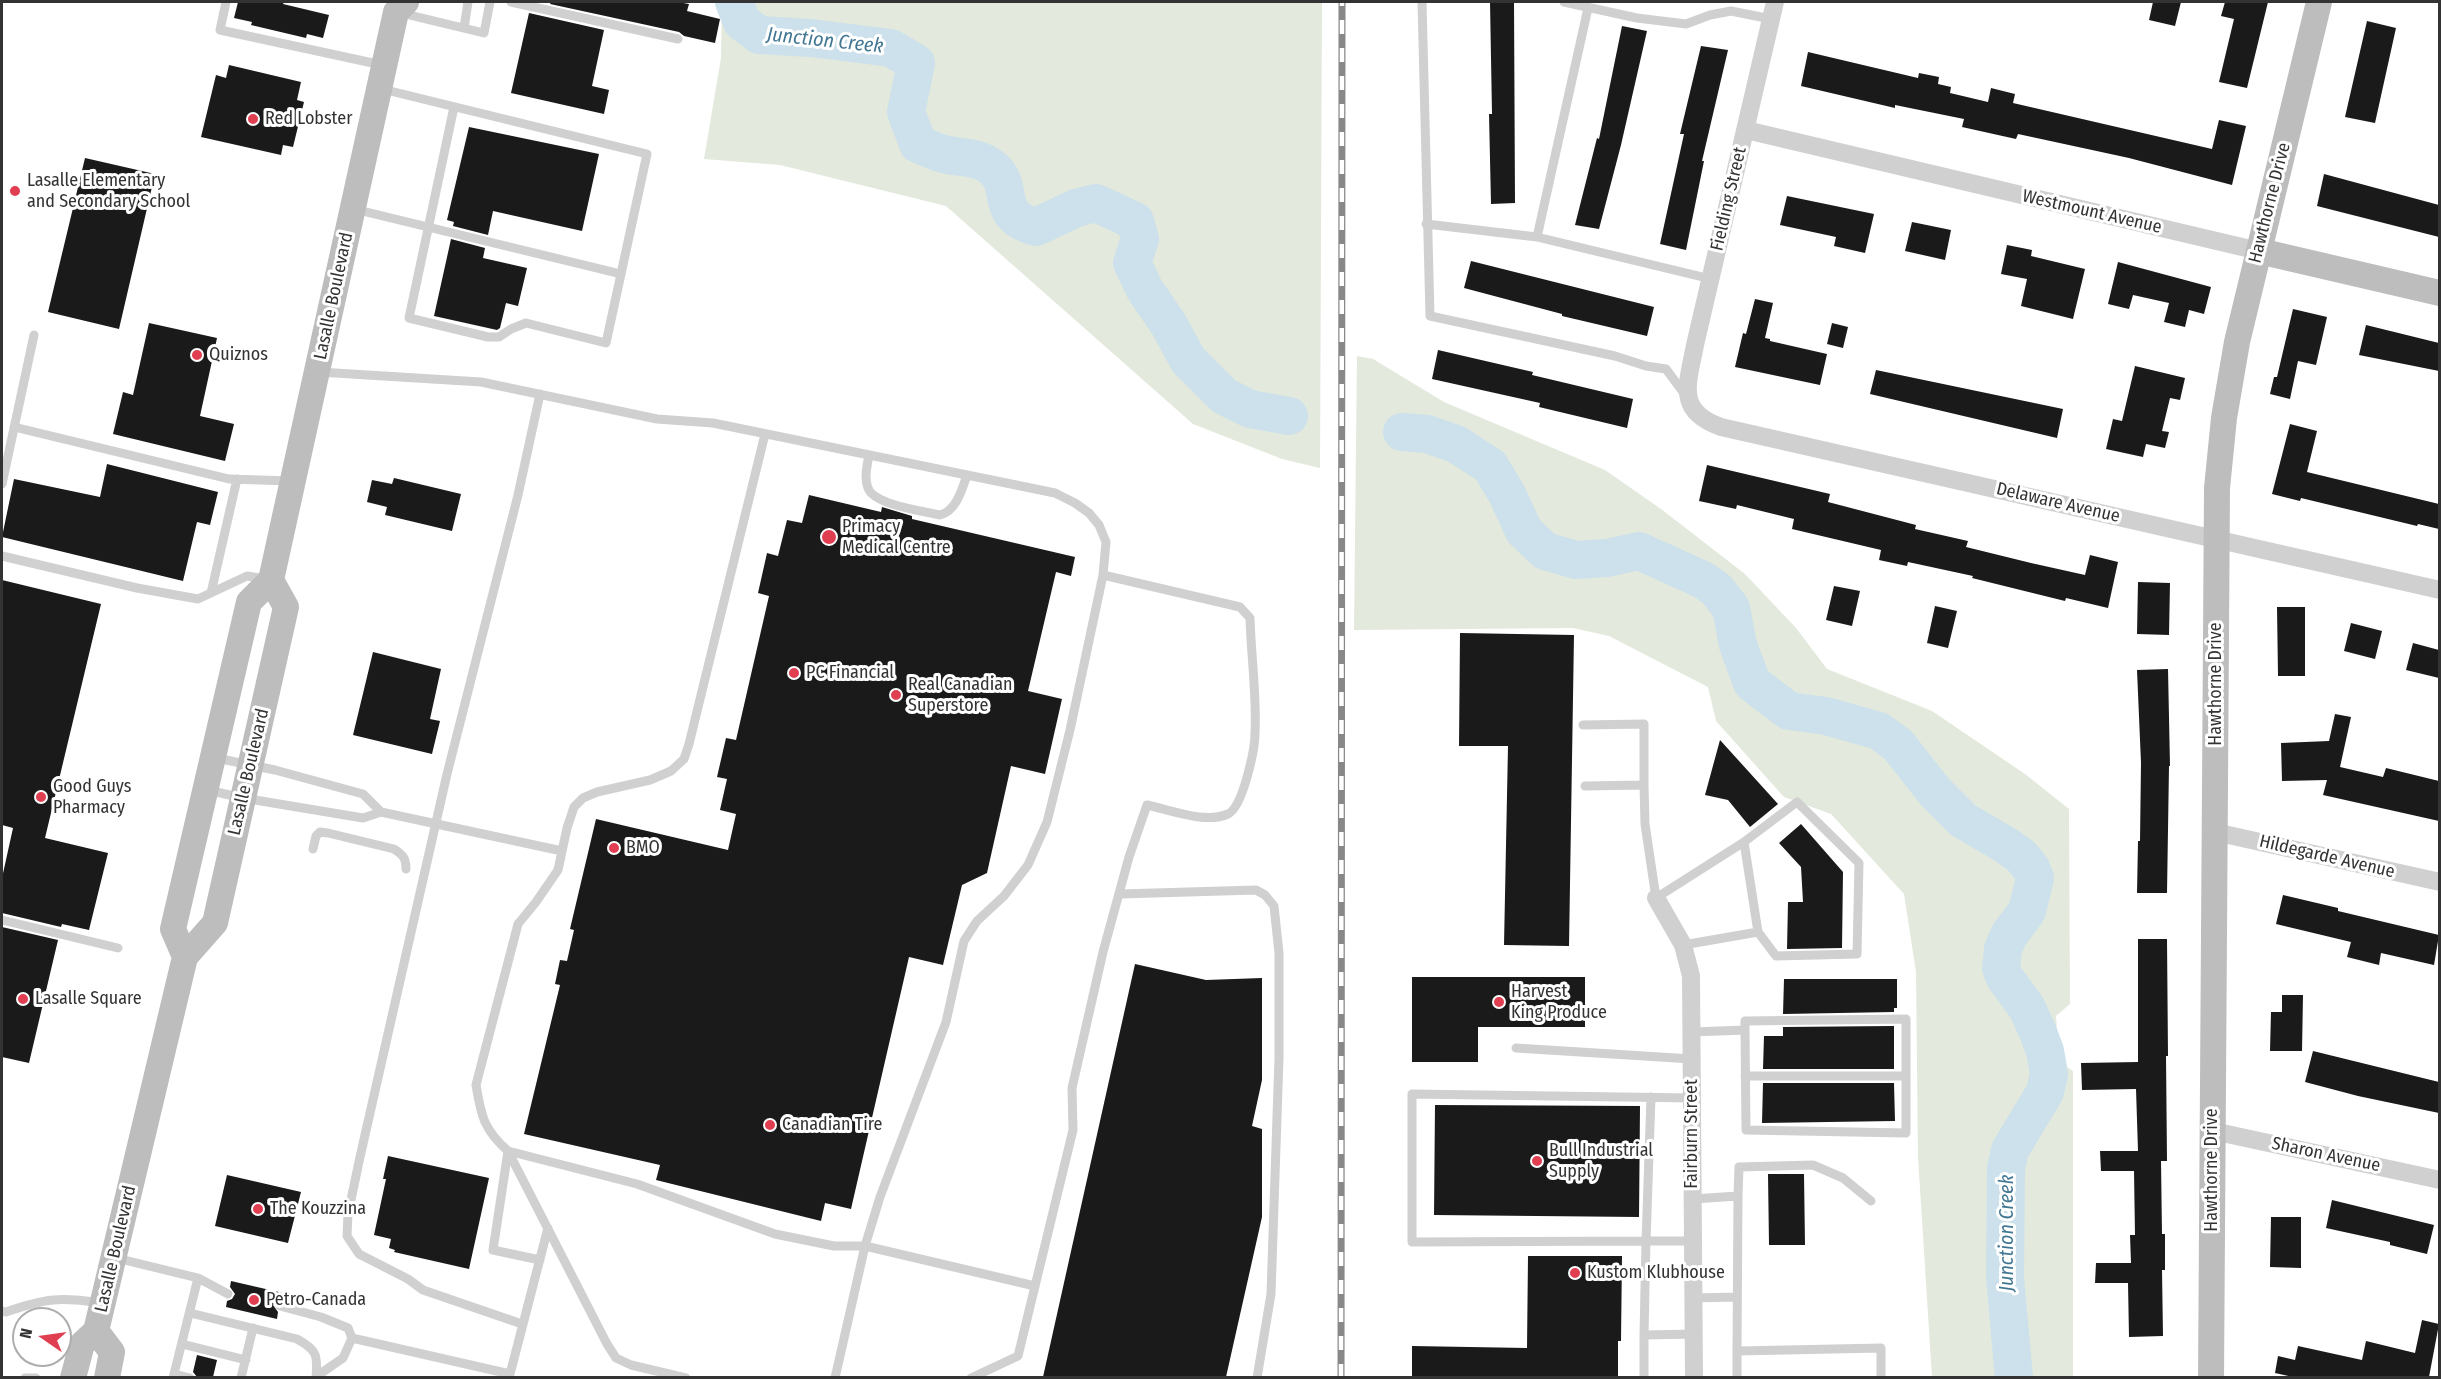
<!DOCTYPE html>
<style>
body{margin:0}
#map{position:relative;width:2441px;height:1379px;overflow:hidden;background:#fff;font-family:"Fira Sans Condensed",sans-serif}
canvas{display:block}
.frame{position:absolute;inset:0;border:3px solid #333;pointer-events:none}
.north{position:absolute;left:12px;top:1307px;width:60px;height:60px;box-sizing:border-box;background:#fff;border:2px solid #adadad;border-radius:50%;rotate:283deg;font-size:16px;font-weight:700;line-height:24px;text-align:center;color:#333}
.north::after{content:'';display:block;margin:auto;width:21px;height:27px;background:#e03e51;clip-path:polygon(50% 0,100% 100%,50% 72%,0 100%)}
</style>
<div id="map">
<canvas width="2441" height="1379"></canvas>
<div class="frame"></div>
<div class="north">N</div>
</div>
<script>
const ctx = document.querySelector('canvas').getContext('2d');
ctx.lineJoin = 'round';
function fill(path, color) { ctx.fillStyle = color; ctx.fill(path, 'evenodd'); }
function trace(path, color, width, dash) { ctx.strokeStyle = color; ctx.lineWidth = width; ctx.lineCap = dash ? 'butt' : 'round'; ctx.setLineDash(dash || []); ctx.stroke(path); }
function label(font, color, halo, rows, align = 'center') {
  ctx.font = font + ' "Fira Sans Condensed",sans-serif'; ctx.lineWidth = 6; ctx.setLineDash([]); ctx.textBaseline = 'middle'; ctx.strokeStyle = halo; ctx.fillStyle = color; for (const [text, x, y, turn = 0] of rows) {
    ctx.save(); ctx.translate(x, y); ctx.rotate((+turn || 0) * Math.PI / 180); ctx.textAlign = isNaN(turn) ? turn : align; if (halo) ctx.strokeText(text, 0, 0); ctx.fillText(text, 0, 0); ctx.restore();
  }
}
const green = new Path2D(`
 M722,2H1322L1320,468L1282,459L1193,424L946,206L780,165L704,159L721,58Z
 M1357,356L1373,359L1444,402L1605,470L1661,509L1745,574L1796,628L1827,669L1932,711L2025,774L2069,809L2070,1004L2056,1016L2059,1062L2073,1071V1377H1932L1918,1157L1916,972L1904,894L1831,814L1784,797L1716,721L1708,687L1609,636L1573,628L1354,630Z`);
const river = new Path2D(`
 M734,2L742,22L759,35L811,38L891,48L916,63L906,112L918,144C926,147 935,152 944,154C957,158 973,156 985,163C1021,182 988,214 1036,227L1076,208L1096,203L1135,221L1140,239L1132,263L1145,290L1169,325L1188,360L1224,396L1250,409L1289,416
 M1402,432L1427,434L1456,444L1490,466L1507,494L1524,531L1545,551L1576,560L1607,558L1639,551L1703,580L1716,589L1731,608L1738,645L1752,683L1789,711L1826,716L1879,731L1898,745L1935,792L1963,820L2007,846L2021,856L2031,868L2035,878L2027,911L2009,935L2003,949L2001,968L2005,978L2027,1008L2037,1030L2045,1051L2049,1074L2045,1092L2010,1150L2006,1168L2005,1278L2014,1378`);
const building = new Path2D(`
 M238,2H284L283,4L329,15L323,38L307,34L306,38L251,25L252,22L234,18Z
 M551,2H678L689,4L687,11L720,19L715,43L684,36L679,32L550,4Z
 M1490,2H1514L1515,203L1491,204L1489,114H1492Z
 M2153,2H2181L2175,26L2149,20Z
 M2225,2H2268L2247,88L2219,82L2234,19L2221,16Z
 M529,13L604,30L592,86L609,90L604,114L511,93Z
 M2367,21L2396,28L2375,123L2345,117Z
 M1622,26L1647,31L1621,145L1599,229L1575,225L1597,138L1599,139Z
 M1701,46L1728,50L1702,161H1704L1686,250L1660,244L1684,134H1680Z
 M1808,52L1918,78L1919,73L1939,77L1938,84L1951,87L1950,93L1988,102L1991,88L2015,94L2013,103L2212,149L2219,120L2246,126L2232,185L2129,158L2018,134L2016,139L1962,127L1964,119L1895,105V108L1801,86Z
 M229,65L301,82L297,100L304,102L293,147L283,145L281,155L201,137L216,75L226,78Z
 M469,127L599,154L582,231L493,211L488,235L453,226L454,222L447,220Z
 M85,158L155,174L119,329L48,312Z
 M2324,174L2439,205V237L2317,206Z
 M1787,196L1874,214L1865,253L1834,246L1836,237L1780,225Z
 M1912,222L1951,230L1945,260L1905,251Z
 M451,239L485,248L483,258L527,268L518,306L506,303L500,328L497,330L434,316Z
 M2007,245L2032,250L2031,256L2085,269L2073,319L2021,306L2027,279L2001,274Z
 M1471,261L1654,307L1647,336L1562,316V314L1464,288Z
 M2118,262L2211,287L2204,314L2189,310L2185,327L2164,322L2169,303L2133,295L2129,309L2108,304Z
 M1755,299L1773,303L1765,338L1770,339V341L1827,354L1820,385L1735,367L1743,333L1746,334Z
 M2293,309L2327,317L2316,365L2298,361L2290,399L2270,394L2274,377H2277Z
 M149,323L217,338L200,416L234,424L225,461L113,434L123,392L133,395Z
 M1832,323L1848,327L1843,348L1827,344Z
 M2366,325L2439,343V371L2359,355Z
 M1438,350L1533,372L1532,375L1633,399L1627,428L1539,407L1540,403L1432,379Z
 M2135,366L2185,378L2180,400L2170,398L2162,431L2169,432L2165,448L2146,444L2143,457L2106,449L2113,419L2122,421Z
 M1876,370L2063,409L2057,438L1870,394Z
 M2290,424L2317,431L2307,472L2439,504V529L2418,524L2417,526L2301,498L2300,501L2272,494Z
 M107,464L218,492L210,525L197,522L183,581L2,537L14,479L100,497Z
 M1707,465L1830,494L1828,502L1916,525L1915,529L1968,541L1966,547L2031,563L2085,575L2090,555L2118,562L2108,608L2066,598L2065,601L1972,578L1973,576L1908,562L1907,566L1879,560L1881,550L1792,529L1794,519L1737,505L1736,509L1699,501Z
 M394,478L461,494L452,531L385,515L387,507L367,502L372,480L392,484Z
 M809,495L881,512L882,507L912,516V519L1075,557L1071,576L1056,572L1028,691L1062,699L1045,774L1011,766L987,873L962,885L943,965L909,957L851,1209L825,1203L821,1221L656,1180L660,1165L524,1134L560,985L555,984L560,960L567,961L574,930L570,929L596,819L728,850L736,814L720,810L727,779L717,777L726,738L736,740L769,596L758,593L767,553L778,556L787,520L802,523Z
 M2,580L101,604L45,838L108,853L89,930L62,924L61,927L2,913V878L13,828L2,825Z
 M2138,582L2170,583L2169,635L2137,634Z
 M1834,586L1860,591L1852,626L1826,620Z
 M1935,606L1957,611L1948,648L1927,643Z
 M2277,607H2305V676H2278Z
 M2351,623L2382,631L2375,659L2344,651Z
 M1460,633L1574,635L1569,946L1504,945L1508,746H1459Z
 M2413,643L2439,650V678L2406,670Z
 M373,652L441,669L430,719L440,721L432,754L353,735Z
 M2168,669L2170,766H2169L2167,893H2137L2138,841H2140L2141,763L2137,670Z
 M2335,714L2351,717L2340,767L2383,777L2386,768L2439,781V821L2323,795L2327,780L2282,781L2281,743L2329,741Z
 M1720,740L1778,804L1750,827L1728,800L1705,795Z
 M1801,824L1843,872L1842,948L1787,949L1788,902H1803L1801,867L1779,843Z
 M2283,895L2338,908V911L2439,935L2434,965L2381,953L2379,965L2347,957L2351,942L2276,924Z
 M2,927L58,940L29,1063L2,1057Z
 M2138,939H2167L2168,1056H2166L2167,1161H2161L2162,1234H2165V1270H2162L2163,1336L2129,1337L2128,1283H2095L2096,1263H2131L2130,1235H2135L2134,1171H2101L2100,1151H2138L2136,1089L2082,1090L2081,1063L2138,1062Z
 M1135,964L1206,980L1262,978V1080L1252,1126L1262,1129V1217L1226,1377H1043Z
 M1412,977H1585V1027H1478V1062H1412Z
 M1784,979H1897V1008H1894V1012L1783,1014Z
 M2282,995H2303L2302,1051H2270L2271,1012H2282Z
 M1894,1026V1069H1763L1764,1036H1783V1027Z
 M2313,1051L2439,1082V1113L2358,1096L2305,1082Z
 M1763,1083H1894L1895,1121L1762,1123Z
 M1435,1105L1640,1106L1639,1217L1434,1215Z
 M388,1156L489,1178L469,1269L394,1252L395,1250L389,1248L391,1239L374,1235L386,1179H383Z
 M1768,1174H1804L1805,1245H1769Z
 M227,1175L301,1192L288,1243L215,1226Z
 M2332,1200L2434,1225L2427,1254L2390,1245V1242L2326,1228Z
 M2271,1217H2301V1268L2270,1267Z
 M1528,1256H1622L1621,1341H1618V1377H1412V1346L1527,1348Z
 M231,1281L283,1293L281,1299L276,1301L273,1305L278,1312L277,1319L226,1307L227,1301L232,1299L235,1294L230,1287Z
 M2422,1320L2439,1324L2429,1377H2293L2275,1373L2278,1356L2295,1360L2298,1346L2362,1360L2366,1341L2415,1353Z
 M197,1355L217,1360L213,1377H197L193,1372Z`);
const lane = new Path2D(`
 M226,2L220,30L382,65
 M511,2L678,39
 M1422,2L1430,316L1615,356L1646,366L1666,369L1686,396
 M1564,2L1637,18L1686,24L1710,15L1731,11L1771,19
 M401,13L484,33L490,2
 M464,28L468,2
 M454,107L409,318L488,337H499L511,329L526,323L606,343L621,274
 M354,209L621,274L647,154L382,89
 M1426,224L1537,237L1711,279
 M1537,237L1588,8
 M319,372L481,382L657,419L713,423L1055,493L1075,503L1089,513L1099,525L1106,542L1103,575L1070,730L1047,822L1028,865L1004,896L977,921L964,941L946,1022L880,1197L865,1246L835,1378
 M14,427L229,479L291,481
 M869,455C867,466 864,478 868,488C874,505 923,511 940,515C956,511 962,490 967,475
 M2,484L34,335
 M2,556L137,588L198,599L247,576L266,579
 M211,593L237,479
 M1583,725L1644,724V785
 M216,758L275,770L363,794L381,812L562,851
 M1585,786L1644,785L1645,824L1656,898L1744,842L1758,932L1683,945
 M207,790L243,798L363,818L381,812
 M1744,842L1797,802L1859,863L1857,954L1776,956L1758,932
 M313,849L316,836L320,832L328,833L394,849C403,855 406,858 406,869
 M1120,894L1256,890L1265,895L1274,906L1279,953V1058L1271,1294L1257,1378
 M2,920L118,948
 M1692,1032L1745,1030L1746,1130L1906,1133V1019L1745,1021V1030
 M1516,1048L1692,1059
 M1745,1076H1906
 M1651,1097L1646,1241H1693
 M1738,1196L1739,1167L1813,1165L1843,1178L1871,1201
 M1693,1199L1738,1196L1737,1351
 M116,1258L198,1278L173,1378
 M540,1260L493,1250L508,1151L637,1184L775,1234L834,1246H865L1035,1286
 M198,1278L228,1294
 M1693,1298L1737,1297
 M280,1306L321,1317L348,1328L352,1338L343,1358L317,1376
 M2,1311L6,1312C46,1298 60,1297 101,1303
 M190,1313L297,1339C317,1350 318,1355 316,1378
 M522,1324L423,1290L408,1279L359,1254L347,1236L348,1214L360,1157L447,774L518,495L540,394
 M1644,1335L1646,1241L1412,1242V1094L1692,1098
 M352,1338L510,1374
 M182,1344L246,1360
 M174,1374L190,1378
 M25,1378H36
 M241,1378L253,1328
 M509,1378L548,1228
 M686,1378L631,1365L616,1358L607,1344L508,1151C484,1130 481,1116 476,1085L518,924L536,902L558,870L567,828L574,807L583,798L597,792L650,780L671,771L684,759L689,744L765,434
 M971,1378L1018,1356L1073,1130L1072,1088L1103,952L1129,857L1147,805C1170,810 1205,824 1228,814C1243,807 1255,749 1255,733C1257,695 1251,656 1250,618L1240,607L1103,575
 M1644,1378V1335L1694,1334
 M1737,1378V1351L1881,1348V1378`);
const street = new Path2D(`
 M1775,2L1695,345C1688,383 1675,411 1721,427L2440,590
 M1746,130L2259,251
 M2215,832L2440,882
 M1656,898L1683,945L1691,976L1694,1378
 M2213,1131L2440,1180`);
const secondary = new Path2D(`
 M2259,251L2440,293
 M185,957L173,929L249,602L271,580L396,12L406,2
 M96,1331L112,1352L107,1378
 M73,1378L82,1344L96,1331L185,957L215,923L286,607L271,580
 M2211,1378L2217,488L2224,418L2237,342L2319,2`);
const rail = new Path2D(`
 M1341,1378L1342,2`);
const markers = [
 [253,119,6,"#e03e51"],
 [15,191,6,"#e03e51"],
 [197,355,6,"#e03e51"],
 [829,537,8,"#e03e51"],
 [794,673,6,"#e03e51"],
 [896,695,6,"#e03e51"],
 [41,797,6,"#e03e51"],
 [614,848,6,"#e03e51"],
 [23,999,6,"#e03e51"],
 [1499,1002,6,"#e03e51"],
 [770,1125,6,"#e03e51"],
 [1537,1161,6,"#e03e51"],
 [258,1209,6,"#e03e51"],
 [1575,1273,6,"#e03e51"],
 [254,1300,6,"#e03e51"]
];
const poiNames = [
 ["Red Lobster",265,119],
 ["Lasalle Elementary",27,181],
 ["and Secondary School",27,202],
 ["Quiznos",209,355],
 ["Primacy",842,527],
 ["Medical Centre",842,548],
 ["PC Financial",806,673],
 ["Real Canadian",908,685],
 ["Superstore",908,706],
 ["Good Guys",53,787],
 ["Pharmacy",53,808],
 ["BMO",626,848],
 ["Harvest",1511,992],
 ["King Produce",1511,1013],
 ["Lasalle Square",35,999],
 ["Canadian Tire",782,1125],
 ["Bull Industrial",1549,1151],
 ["Supply",1549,1172],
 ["The Kouzzina",270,1209],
 ["Kustom Klubhouse",1587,1273],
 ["Petro-Canada",266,1300]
];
const streetNames = [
 ["Fielding Street",1729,199,-77],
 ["Hawthorne Drive",2270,203,-76],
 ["Westmount Avenue",2092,212,13],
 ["Lasalle Boulevard",334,296,-78],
 ["Delaware Avenue",2058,503,13],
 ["Hawthorne Drive",2216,684,-90],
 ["Lasalle Boulevard",249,772,-77],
 ["Hildegarde Avenue",2327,857,13],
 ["Fairburn Street",1692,1134,-90],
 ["Sharon Avenue",2326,1155,12],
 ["Hawthorne Drive",2212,1170,-90],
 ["Lasalle Boulevard",116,1249,-77]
];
const waterNames = [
 ["Junction Creek",825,41,6],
 ["Junction Creek",2007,1233,-90]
];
fill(green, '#e3e9dc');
trace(river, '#cce1eb', 38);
fill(building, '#1a1a1a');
trace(lane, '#d0d0d0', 9);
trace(street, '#d0d0d0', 18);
trace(secondary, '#bdbdbd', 26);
trace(rail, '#888', 7);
trace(rail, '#fff', 4.5, [14]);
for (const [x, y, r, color] of markers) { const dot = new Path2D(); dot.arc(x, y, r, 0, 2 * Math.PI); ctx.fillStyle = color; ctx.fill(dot); trace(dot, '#fff', 2); }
label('18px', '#333', '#fff', poiNames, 'left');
label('18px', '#333', '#fff', streetNames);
label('italic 20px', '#427793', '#fff', waterNames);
</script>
